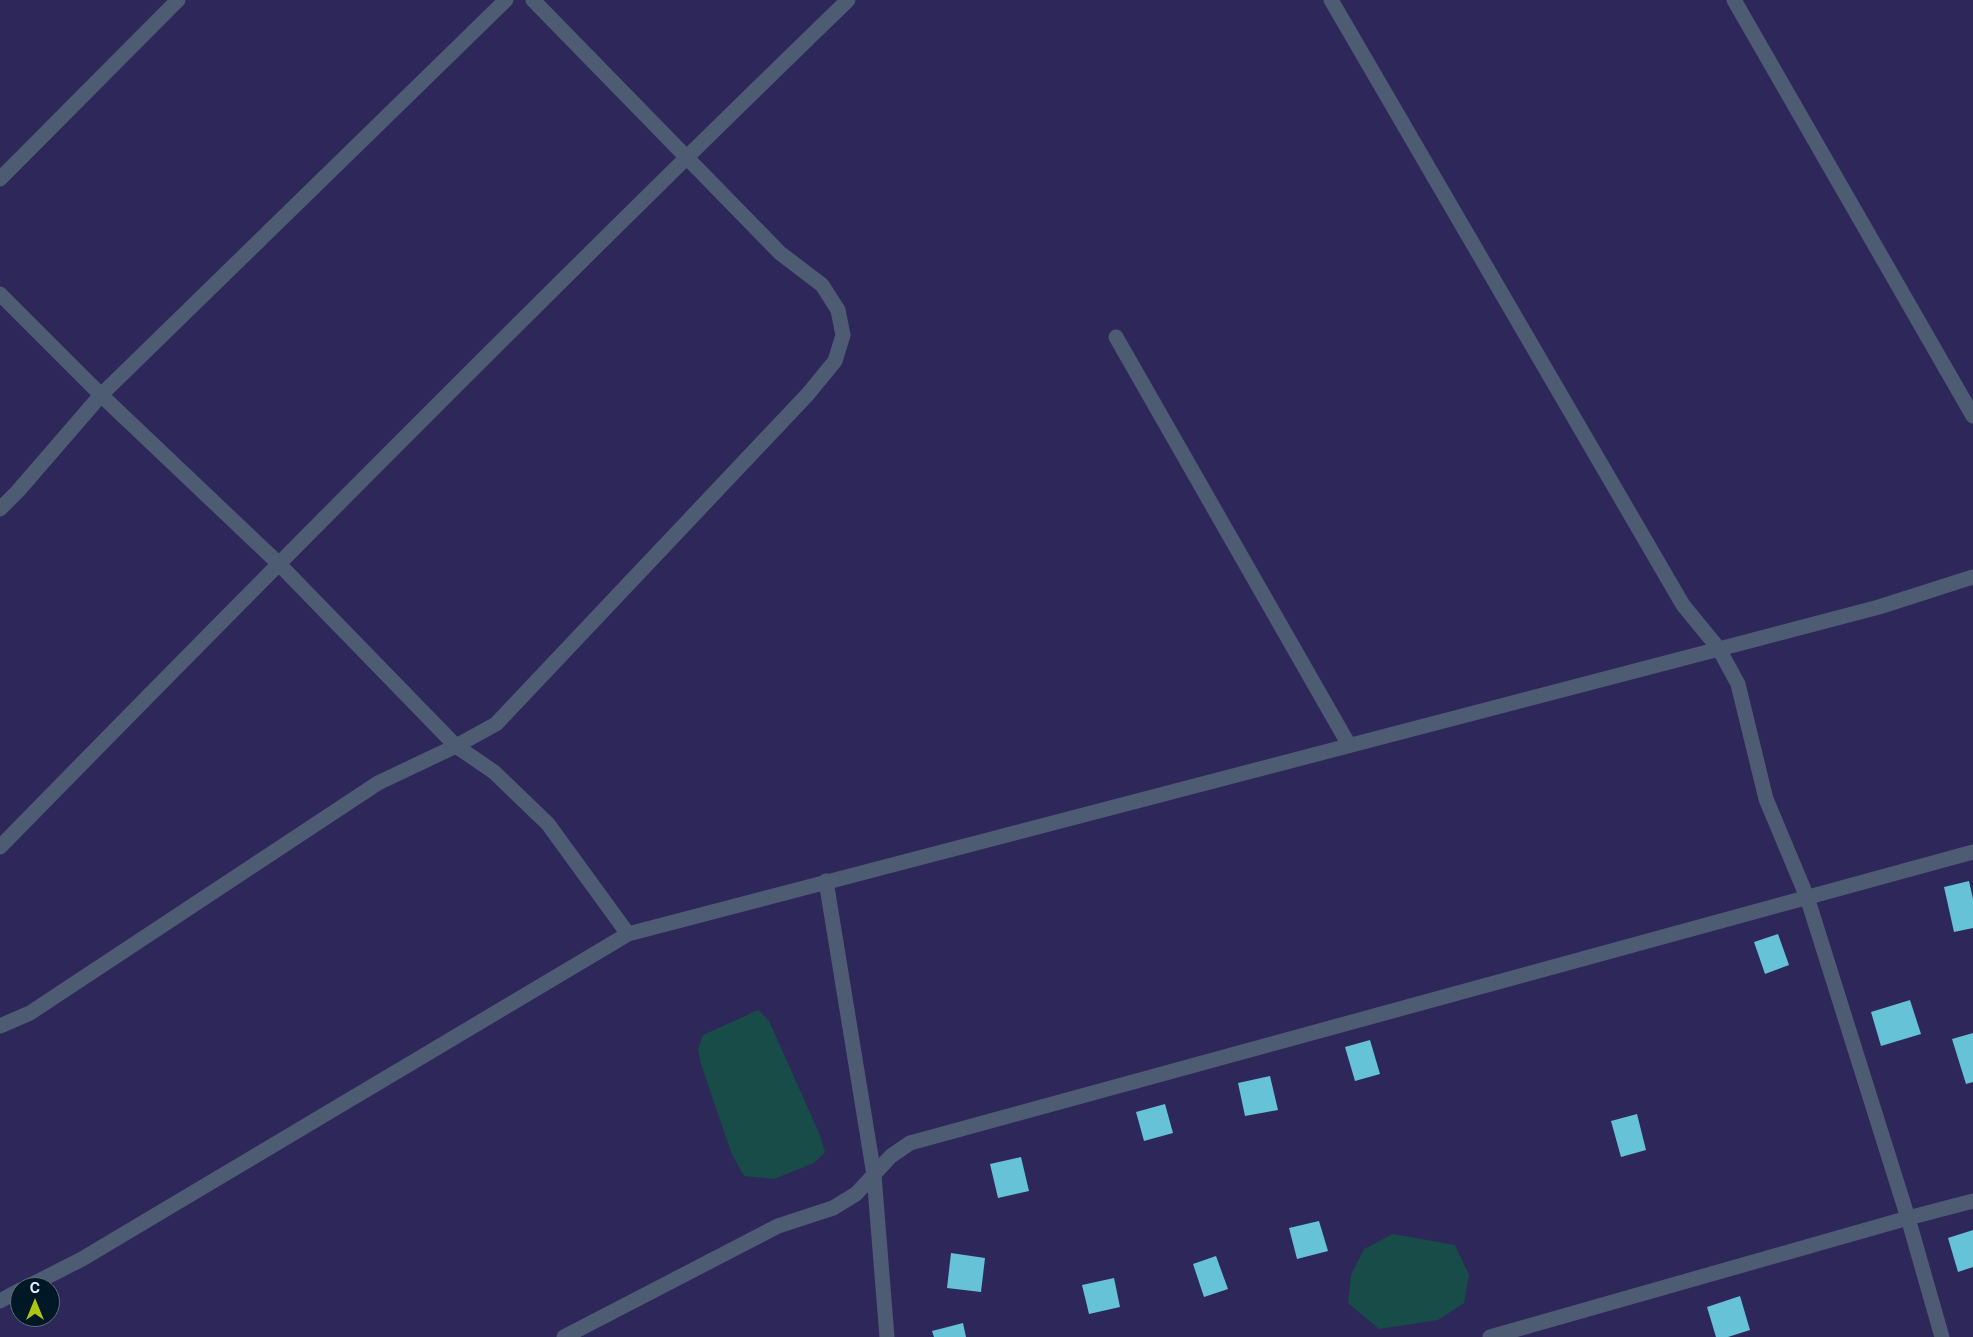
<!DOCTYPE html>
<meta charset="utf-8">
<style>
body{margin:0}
#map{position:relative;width:1973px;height:1337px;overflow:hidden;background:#06202f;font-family:Inter,sans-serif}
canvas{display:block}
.north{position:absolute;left:10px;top:1277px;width:50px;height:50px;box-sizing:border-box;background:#001725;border:1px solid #5c6f7c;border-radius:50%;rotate:0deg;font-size:14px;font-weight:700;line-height:20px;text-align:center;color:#e5f4ff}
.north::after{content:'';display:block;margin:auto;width:18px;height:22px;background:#acc611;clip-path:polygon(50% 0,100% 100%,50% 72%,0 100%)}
</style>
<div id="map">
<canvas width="1973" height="1337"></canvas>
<div class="north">С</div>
</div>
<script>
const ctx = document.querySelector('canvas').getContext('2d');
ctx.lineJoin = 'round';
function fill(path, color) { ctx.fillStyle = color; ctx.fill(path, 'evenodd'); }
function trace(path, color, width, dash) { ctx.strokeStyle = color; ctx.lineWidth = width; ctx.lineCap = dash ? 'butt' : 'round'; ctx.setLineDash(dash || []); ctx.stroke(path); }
const green = new Path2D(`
 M0,0H1973V1337H0ZM20,1287H50V1317H20Z`);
const water = new Path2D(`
 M758,1010L769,1021L820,1135L825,1152L814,1163L774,1179L744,1176L731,1152L701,1064L698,1050L703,1035Z
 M1393,1234L1455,1245L1469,1275L1464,1303L1438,1320L1379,1329L1348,1303L1351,1275L1364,1249Z`);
const building = new Path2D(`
 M1969,881L1973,899V928L1954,932L1944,887Z
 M1778,934L1789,965L1765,974L1754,942Z
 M1910,1000L1921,1034L1881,1046L1871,1012Z
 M1973,1033V1082L1966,1084L1952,1039Z
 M1370,1040L1380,1074L1355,1081L1345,1047Z
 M1270,1076L1278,1110L1245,1116L1238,1083Z
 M1165,1104L1173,1133L1144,1141L1136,1112Z
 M1637,1114L1646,1150L1621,1157L1611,1121Z
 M1021,1157L1029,1191L998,1198L990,1164Z
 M1319,1221L1328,1251L1297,1259L1289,1228Z
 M1973,1230V1267L1958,1272L1948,1238Z
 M951,1253L985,1258L981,1292L947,1288Z
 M1216,1256L1228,1289L1204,1297L1193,1264Z
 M1114,1278L1120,1307L1089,1314L1082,1285Z
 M1740,1296L1750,1330L1728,1337H1716L1707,1307Z
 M963,1323L966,1337H934L932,1331Z`);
const lane = new Path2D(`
 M1331,0L1683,605L1719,649L1738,684L1766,799L1807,897L1908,1218L1942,1337
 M1734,0L1973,416
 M0,179L178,0
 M0,294L101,395L278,563L456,746L494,772L548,824L628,934
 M1116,337L1349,745
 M0,509L18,491L101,395L506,0
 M0,847C279,562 561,278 848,0
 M0,1026L30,1013L378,783L456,746L496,724L808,394L835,361L843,335L838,310L822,285L780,253L533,0
 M564,1337L778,1226L833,1208L856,1194L891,1156L910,1143L1973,852
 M1490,1337L1908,1218L1973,1201`);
const street = new Path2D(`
 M826,881L874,1175L887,1337
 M27,1287L82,1259L628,934L1719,649L1879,607L1973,577
 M0,1301L20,1290`);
fill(green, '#2d2859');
fill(water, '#174c49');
fill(building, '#66c2d6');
trace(lane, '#4e5c73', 15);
trace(street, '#4e5c73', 15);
</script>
